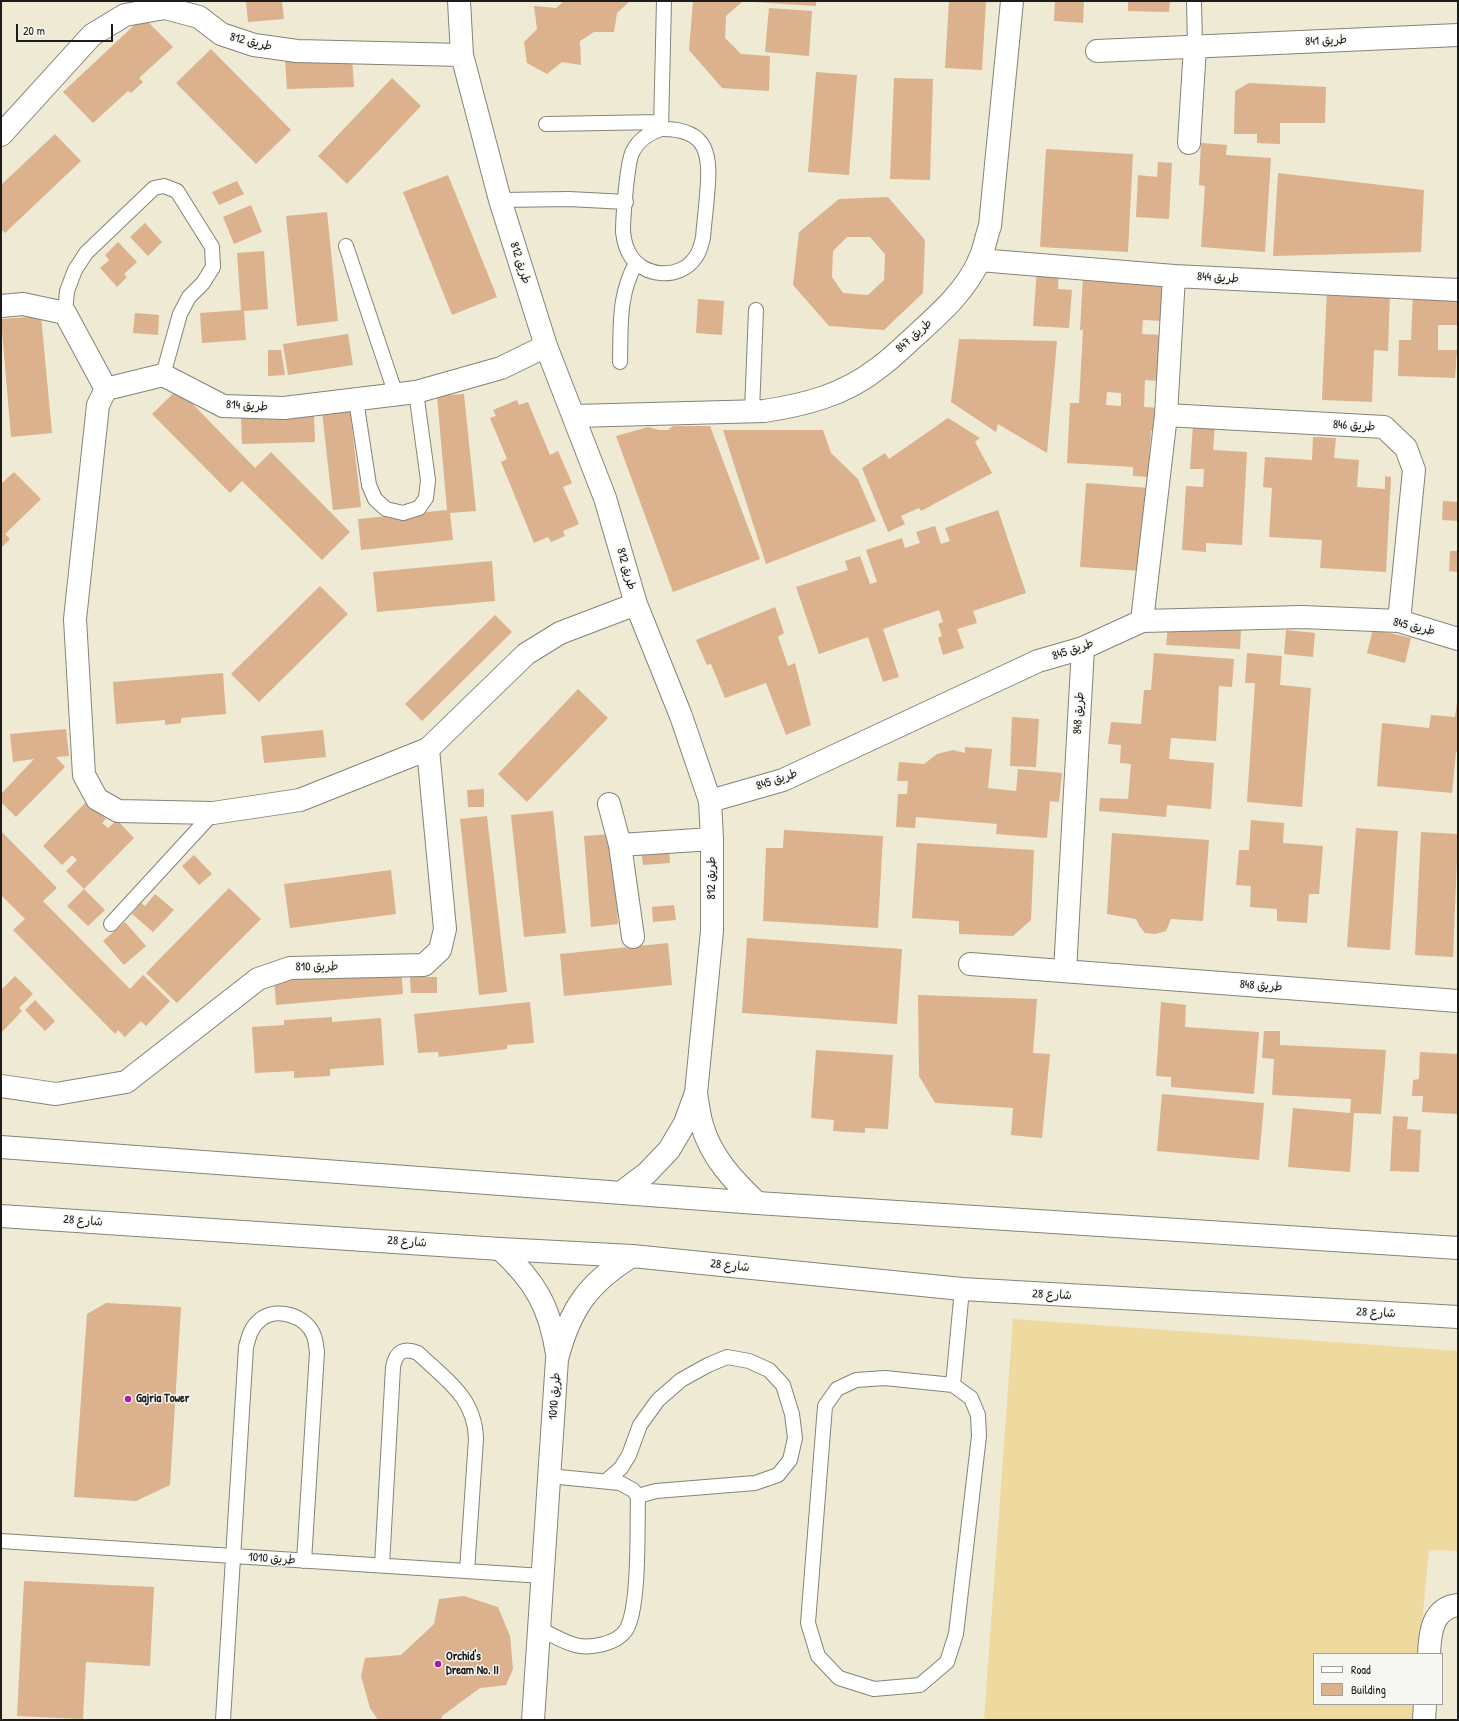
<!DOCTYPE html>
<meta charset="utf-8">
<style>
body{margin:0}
#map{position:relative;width:1459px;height:1721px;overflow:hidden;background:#eeead4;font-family:"Patrick Hand",sans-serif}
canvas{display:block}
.frame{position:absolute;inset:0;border:2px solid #1c1c1c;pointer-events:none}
.legend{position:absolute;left:1313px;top:1653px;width:130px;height:52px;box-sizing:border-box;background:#f6f6f2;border:1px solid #9f9f9c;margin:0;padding:5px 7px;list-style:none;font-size:12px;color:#1c1c1c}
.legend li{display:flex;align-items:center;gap:8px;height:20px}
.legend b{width:20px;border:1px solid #9f9f9c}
.scale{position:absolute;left:16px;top:24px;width:97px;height:18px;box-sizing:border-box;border:2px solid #1c1c1c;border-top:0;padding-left:5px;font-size:12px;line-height:14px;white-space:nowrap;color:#1c1c1c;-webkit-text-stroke:3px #f6f6f2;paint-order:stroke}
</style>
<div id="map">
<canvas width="1459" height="1721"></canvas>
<div class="frame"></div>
<ul class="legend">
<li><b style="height:5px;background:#fff"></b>Road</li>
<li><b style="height:11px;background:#dbb18e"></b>Building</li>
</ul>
<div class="scale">20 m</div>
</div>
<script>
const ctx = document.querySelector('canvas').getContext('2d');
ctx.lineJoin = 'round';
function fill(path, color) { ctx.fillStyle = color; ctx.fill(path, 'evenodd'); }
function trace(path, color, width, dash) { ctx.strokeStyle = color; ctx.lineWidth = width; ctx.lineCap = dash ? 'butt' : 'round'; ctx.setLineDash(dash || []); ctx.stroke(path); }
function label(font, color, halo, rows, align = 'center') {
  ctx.font = font + ' "Patrick Hand","Playpen Sans Arabic",sans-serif'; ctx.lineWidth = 3; ctx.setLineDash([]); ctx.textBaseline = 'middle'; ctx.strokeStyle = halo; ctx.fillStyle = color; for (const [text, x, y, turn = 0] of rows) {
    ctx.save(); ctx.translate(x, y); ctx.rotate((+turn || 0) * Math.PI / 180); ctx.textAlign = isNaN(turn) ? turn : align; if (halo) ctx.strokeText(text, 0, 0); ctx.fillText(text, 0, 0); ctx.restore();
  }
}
const sand = new Path2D(`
 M1013,1319L1458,1351V1551L1429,1550L1419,1654H1314V1704H1414L1413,1720H984Z`);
const building = new Path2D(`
 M262,1H282L284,19L248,22L246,2Z
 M564,1H630L617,13L614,32H594L580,41L581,65L562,62L547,74L527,63L524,42L537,29L534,6L556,8Z
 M693,1H743L726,16L725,38L741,54L770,56L769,91L722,88L689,50Z
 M754,1H816V6L754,2Z
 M949,1H986L982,70L945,68Z
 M1055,1H1084L1083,23L1054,21Z
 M1128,1H1170L1169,12L1128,11Z
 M769,8L812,11L809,56L765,52Z
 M143,17L173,47L139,78L143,82L131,93L128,91L93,123L63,92Z
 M211,49L291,130L256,164L176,83Z
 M352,57L354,87L287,89L285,60Z
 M816,72L857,75L849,175L808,172Z
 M392,78L421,106L347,184L318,156Z
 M894,78L933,79L930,180L890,179Z
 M1249,83L1326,87L1325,123H1280V144L1257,143V134H1234L1235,91Z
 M55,134L81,161L5,233L1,229V185Z
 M1201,143L1227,145L1226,155L1271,158L1265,252L1201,247L1205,186L1199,185Z
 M1046,149L1133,154L1128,252L1040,247Z
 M1158,162L1172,163L1169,219L1136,217L1138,175L1157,177Z
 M1278,173L1424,190L1421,252L1273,256Z
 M448,175L497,297L452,315L403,192Z
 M237,181L244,194L219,205L212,192Z
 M888,197L925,240L923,293L884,330L829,326L793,285L799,232L839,199ZM847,237H870L885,254L884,280L868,295L843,293L832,277L833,251Z
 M251,205L262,232L234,244L223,217Z
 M327,212L338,321L297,326L286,216Z
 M145,223L162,242L148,256L130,237Z
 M118,242L137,262L124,274L127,277L117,287L100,268L109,260L105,255Z
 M264,251L268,309L244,311L246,340L202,343L200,313L241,310L237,253Z
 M1037,267L1059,269L1058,289L1072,290L1069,328L1033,326Z
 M1083,277L1166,282L1163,321L1143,320L1142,334L1163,335L1161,381L1145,380L1144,407L1159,408L1158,431H1151L1148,477L1133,476V467L1067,463L1070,403H1079L1083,330H1080ZM1107,392L1121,393V406L1106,405Z
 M1327,289L1390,292L1388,351L1374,350L1372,402L1322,400Z
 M1413,292L1458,294V325H1438V350H1457L1455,378L1398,376L1399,340H1411Z
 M698,299L724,301L722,335L696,333Z
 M135,313L159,315L158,335L133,333Z
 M41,316L52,433L11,437L1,319Z
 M348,334L353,365L288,375L283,344Z
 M959,339L1057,341L1047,453L998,424L996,432L951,402Z
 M268,350H281L285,375L268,376Z
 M178,389L255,468L271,452L350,532L322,560L242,481L230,493L152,414Z
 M464,394L476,511L450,513L453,540L361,550L358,519L447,510L437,396Z
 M517,400L519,405L528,402L550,455L558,451L572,483L563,487L579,524L563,531L565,536L551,542L548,537L534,543L501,462L507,459L490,418L496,416L493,410Z
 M350,409L361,507L333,510L322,412Z
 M314,416L315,442L242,444L241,418Z
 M948,418L980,438L975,442L992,473L921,511L919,508L901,516L905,524L888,532L862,468L885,453L889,459Z
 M1193,424L1215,425L1213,450L1247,452L1242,545L1206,543V552L1182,550L1186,486L1203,487L1204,469H1190Z
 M673,426H710L760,559L673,592L616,436L648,427L659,430H668Z
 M723,430H823L831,453L858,479L876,521L766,564Z
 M1313,437L1336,438L1334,458L1359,460L1357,487L1385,489V476L1391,477L1386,572L1320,568L1322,540L1269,537L1272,488L1263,487L1265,457L1312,460Z
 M14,472L41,499L5,534L10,539L1,548V484Z
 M1086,483L1149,488L1143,571L1080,567Z
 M1443,501L1458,502V521L1442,520Z
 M998,510L1026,593L973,611L977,623L957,629L964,648L943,655L938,638L942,636L938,624L943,622L939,610L883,629L899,677L883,682L868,637L819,654L796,587L848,570L845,561L860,556L870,584L877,582L866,550L902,538L905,548L920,543L916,532L935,526L941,544L950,541L945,528Z
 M1450,551H1458V572L1449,571Z
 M492,561L495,601L377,612L373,572Z
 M320,586L348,614L259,702L231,674Z
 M775,607L784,633L778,637L788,666L795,663L811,725L786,735L766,683L725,698L711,664L707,665L696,640Z
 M495,615L512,632L422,721L405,704Z
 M1168,626L1241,630L1240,649L1166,645Z
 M1373,629L1411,638L1405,663L1367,653Z
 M1286,630L1315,633L1313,657L1284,654Z
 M1154,653L1234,659L1232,687L1219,686L1216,741L1171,738L1169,759L1214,763L1211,809L1167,805L1166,817L1099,811L1100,798L1128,799L1131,764L1120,763L1121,745L1108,744L1111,722L1141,724L1144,690H1151Z
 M1247,653L1282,656L1280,685L1311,688L1302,807L1247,802L1255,683H1245Z
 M223,673L226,714L181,718V723L165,725V720L116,724L113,682Z
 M578,689L608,718L527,802L498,774Z
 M1457,702L1458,752H1456L1452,793L1377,786L1382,723L1429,728L1431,715L1455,717Z
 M1012,717L1039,719L1036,767L1010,766Z
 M66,729L69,756L56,757L65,767L16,817L1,802V794L34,759L13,762L10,734Z
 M323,730L326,757L264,763L261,736Z
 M965,747L992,749L988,788L1016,791L1018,769L1062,773L1059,802L1050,801L1047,838L996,834L997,824L916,817L915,828L896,827L898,794H907L908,781H897L899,762L924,764L937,754L953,750L965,753Z
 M484,789V807H468L467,790Z
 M87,801L106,819L102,823L108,828L117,820L134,838L84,889L105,910L88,926L67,906L84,889L66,871L77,860L72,855L62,865L43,846Z
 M553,811L566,933L524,937L511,815Z
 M487,816L507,992L479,995L460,819Z
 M1251,820L1284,823L1283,843L1323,846L1319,894H1309L1307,923L1277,921V909L1250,907L1251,886L1236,885L1239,850H1249Z
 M1356,828L1398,831L1390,950L1347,947Z
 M784,830L883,836L878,928L763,921L766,848H783Z
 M1,831L57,888L43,901L130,989L143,975L170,1001L146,1026L141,1021L125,1037L118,1030L115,1034L13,930L25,919L1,895Z
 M1421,832L1458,834L1453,957L1415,955Z
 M1112,833L1209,840L1203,921L1171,919L1166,931L1155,934L1145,933L1140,927L1136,919L1107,914Z
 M611,834L618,924L591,927L584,836Z
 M917,843L1034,850L1031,920L1013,936L959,934V921L912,918Z
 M669,847L670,863L643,865L641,849Z
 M194,855L212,874L199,885L182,866Z
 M391,870L396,914L290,928L284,884Z
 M229,888L261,919L177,1003L146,973Z
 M155,894L174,910L153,932L132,914L141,903L145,906Z
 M674,905L676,920L653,922L652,907Z
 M125,922L146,946L124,965L103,941Z
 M747,938L902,949L897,1024L742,1013Z
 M668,943L672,985L564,996L560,954Z
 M401,966L403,994L276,1005L274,978Z
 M15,976L33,994L19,1008L22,1011L1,1033V990Z
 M410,977H437V993H411Z
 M918,995L1037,999L1033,1053L1050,1054L1042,1138L1011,1135L1013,1108L935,1103L919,1076Z
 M35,1000L55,1021L45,1031L25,1010Z
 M530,1002L534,1043L507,1045V1049L439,1057L438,1052L418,1053L414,1014Z
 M1161,1002L1186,1005L1185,1027L1259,1032L1254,1094L1171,1087V1077L1156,1076Z
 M332,1017V1022L381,1018L384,1065L330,1069V1076L294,1078V1071L255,1073L252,1027L284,1025V1020Z
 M1264,1031H1280V1045L1386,1050L1381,1114L1354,1113L1350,1172L1288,1167L1293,1108L1350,1113L1351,1099L1272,1095L1274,1059L1262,1058Z
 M816,1050L893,1055L888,1129L865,1128V1133L833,1131L834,1120L811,1118Z
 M1420,1052L1458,1054V1114L1422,1112L1423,1096H1412L1413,1080L1419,1079Z
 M1162,1094L1264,1103L1259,1160L1157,1151Z
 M1393,1116L1408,1117L1407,1129L1421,1130L1419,1172L1390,1171Z
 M106,1303L181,1307L170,1485L136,1501L74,1497L87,1314Z
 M24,1581L154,1587L150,1666L86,1662L83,1719L17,1716Z
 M464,1596L498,1607L510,1636L513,1669L506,1685L480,1688L442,1716L441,1720H378L370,1708L361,1676L365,1658L401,1655L434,1624L439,1599Z`);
const lane = new Path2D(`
 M1194,1L1195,47
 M546,124L661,122
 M661,129C709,128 711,156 707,195C706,210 704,224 703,238C701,245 700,252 695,258C679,281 641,277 629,253C625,246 624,240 623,232C623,219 627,161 633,151C639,139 649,133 661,129Z
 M661,129L664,1
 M500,200L569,199L626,202
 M346,246L396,395
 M65,313L67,291L75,270L86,253L154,188L164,186L177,191L212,247L213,267L203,283L189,297L180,314L163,375
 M620,362C621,325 618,296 636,263
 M356,400L369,485L375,499L386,509L403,513L419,508L426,498L428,480L416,392
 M752,411L756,310
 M111,924L213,813
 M885,1378L953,1385L971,1398L978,1415L979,1436L956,1634L947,1662L920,1685L874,1689L839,1678L818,1656L808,1623L825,1406L837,1389L856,1380Z
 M953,1385L962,1289
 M606,1481L621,1468L629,1455L640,1425L658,1400L681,1380L708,1365L727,1357L749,1361L769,1370L783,1385L792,1414L795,1438L790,1460L778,1475L755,1483L656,1491L638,1496
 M1,1541L543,1576
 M382,1565L393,1367C396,1352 403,1347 418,1353C446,1380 475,1397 476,1439L467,1571
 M539,1629C551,1634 563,1642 575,1645C590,1649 617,1644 626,1630C640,1608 637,1526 638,1496L633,1490L620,1483L549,1476
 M223,1720L246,1347C249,1336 251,1327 260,1320C277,1306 307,1316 314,1336C316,1341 316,1347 317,1352L304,1561`);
const street = new Path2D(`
 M459,1L462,55L500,200L546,346L605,498L636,604L681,716L710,801L712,839V931L696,1093L685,1123L669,1150L647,1173L622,1192
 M1097,51L1458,35
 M1,135L92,35L125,15L165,8L199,17L221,34L254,45L297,51L462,55
 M1189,143L1195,47
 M979,260L1174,276L1458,290
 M1,306L23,304L65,313L106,389
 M106,389L98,405L75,619L84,775L97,799L118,811L213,813L300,800L428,749L526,654L560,633L636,604
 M106,389L163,375L223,406L284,408L416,392L501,368L546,346
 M1166,415L1384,427L1406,448L1414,470L1399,621
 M574,416L764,411C804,405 844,395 877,369C890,360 902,348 914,337C939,314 964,293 979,261C984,250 986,237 990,226L1012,1
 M1142,621L1166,415L1174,276
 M710,801L783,780L1038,661L1083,648L1142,621L1302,617L1399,621L1458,639
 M609,804L620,845L633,937
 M620,845L712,839
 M970,964L1458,1001
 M1065,971L1083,648
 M1,1086L56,1094L126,1082L258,979L290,968L424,965L440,950L445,929L428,749
 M696,1094C698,1104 699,1115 702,1125C711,1157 733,1180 757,1203
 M500,1249C535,1281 550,1307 557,1354
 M1429,1654C1430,1633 1432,1608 1458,1605
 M533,1720L557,1359C570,1309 588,1283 632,1256
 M1424,1720L1425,1704`);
const secondary = new Path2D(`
 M1,1147L757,1203L1458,1248
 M1,1216L500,1249L632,1256L962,1289L1458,1317`);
const markers = [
 [128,1399,4,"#b5179e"],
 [438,1664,4,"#b5179e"]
];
const streetNames = [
 ["طريق 841",1326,41,-3],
 ["طريق 812",251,42,14],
 ["طريق 812",520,263,72],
 ["طريق 844",1218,278,3],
 ["طريق 847",914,336,-42],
 ["طريق 814",247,406,3],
 ["طريق 846",1354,426,3],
 ["طريق 812",626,569,74],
 ["طريق 845",1414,627,13],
 ["طريق 845",1073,650,-19],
 ["طريق 848",1079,713,-87],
 ["طريق 845",777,780,-19],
 ["طريق 812",712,878,-90],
 ["طريق 810",317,967,-1],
 ["طريق 848",1261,986,4],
 ["شارع 28",83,1221,4],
 ["شارع 28",407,1242,4],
 ["شارع 28",730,1266,6],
 ["شارع 28",1052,1295,3],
 ["شارع 28",1376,1313,3],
 ["طريق 1010",555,1396,-86],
 ["طريق 1010",272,1559,4]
];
const poiNames = [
 ["Gajria Tower",136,1399],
 ["Orchid's",446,1657],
 ["Dream No. II",446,1671]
];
fill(sand, '#eeda9e');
fill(building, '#dbb18e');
trace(lane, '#858378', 16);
trace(street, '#858378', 24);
trace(secondary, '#858378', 24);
trace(lane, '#fff', 14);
trace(street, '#fff', 22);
trace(secondary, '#fff', 22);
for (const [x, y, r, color] of markers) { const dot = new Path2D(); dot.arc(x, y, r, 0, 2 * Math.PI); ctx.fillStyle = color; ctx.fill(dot); trace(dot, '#f6f6f2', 1.5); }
label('12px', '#1c1c1c', '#f6f6f2', streetNames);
label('bold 12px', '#1c1c1c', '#f6f6f2', poiNames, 'left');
</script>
